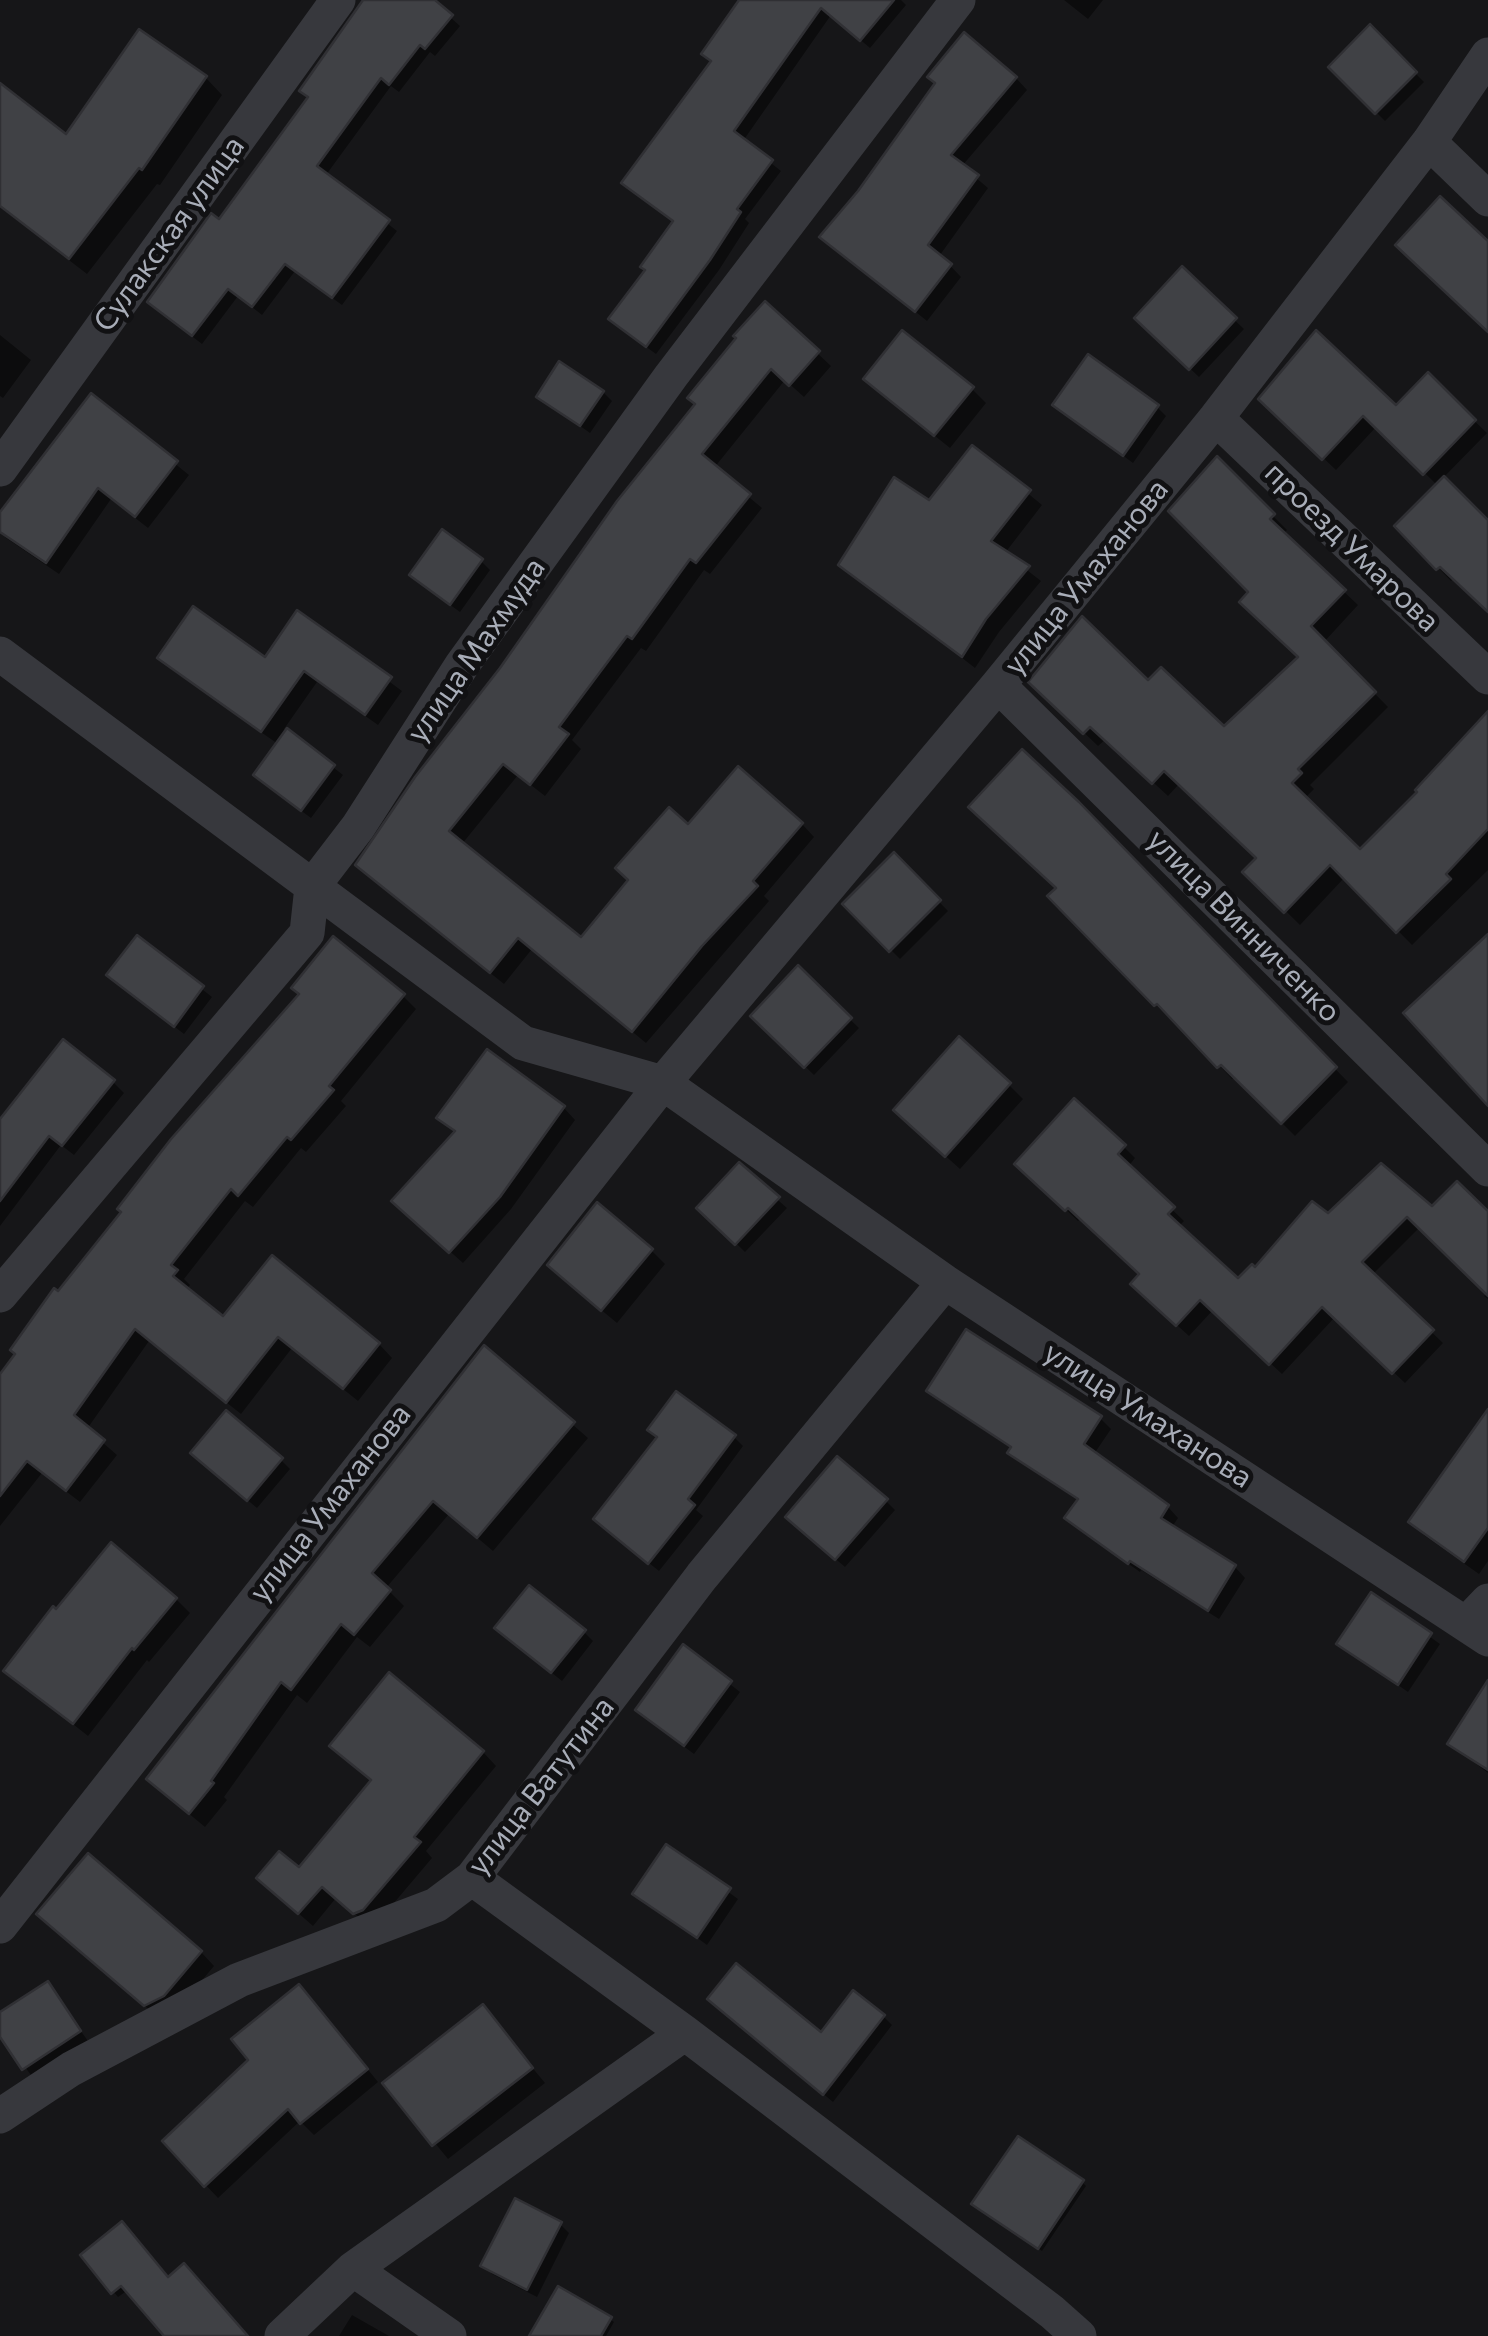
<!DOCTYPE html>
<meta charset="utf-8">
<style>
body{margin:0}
canvas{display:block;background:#161618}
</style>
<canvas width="1488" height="2336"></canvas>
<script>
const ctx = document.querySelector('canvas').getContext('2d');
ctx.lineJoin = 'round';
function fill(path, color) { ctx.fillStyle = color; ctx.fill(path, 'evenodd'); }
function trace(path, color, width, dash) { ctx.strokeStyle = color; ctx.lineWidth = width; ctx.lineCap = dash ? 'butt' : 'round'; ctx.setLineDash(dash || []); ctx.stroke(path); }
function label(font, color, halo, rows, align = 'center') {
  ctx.font = font + ' Commissioner,sans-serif'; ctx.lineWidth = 10; ctx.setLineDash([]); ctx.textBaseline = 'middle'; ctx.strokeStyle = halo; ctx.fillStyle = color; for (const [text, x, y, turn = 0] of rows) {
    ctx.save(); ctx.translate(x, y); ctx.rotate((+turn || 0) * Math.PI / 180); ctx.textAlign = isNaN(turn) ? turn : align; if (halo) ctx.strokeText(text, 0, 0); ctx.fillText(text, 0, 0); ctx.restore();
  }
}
const shadow = new Path2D(`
 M366,0H431L460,26L435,56L430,52L399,92L391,86L326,175L397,231L342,305L295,271L262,315L238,296L202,344L159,311L311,99Z
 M742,0H901L906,5L870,48L831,15L743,141L781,171L745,219L749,223L719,270L656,354L620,328L675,222L624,183L713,62Z
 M1064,0H1103L1088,19Z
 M1370,28L1424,82L1385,121L1331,67Z
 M140,32L206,78L222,95L160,185L157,184L87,274L0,207V86L66,138Z
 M1016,78L1027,90L962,166L988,188L940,255L961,277L927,321L822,237L859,192Z
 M1182,270L1244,329L1199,377L1137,318Z
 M765,304L831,366L804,397L785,380L714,468L762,508L710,574L704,570L646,651L641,648L572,740L581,749L545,796L518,775L462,844L582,941L688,828L802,824L814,837L764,896L769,901L646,1043L532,949L504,984L372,878Z
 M0,335L31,360L3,398L0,396Z
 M1428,376L1487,433L1443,478L1488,523V610L1454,578L1451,581L1397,526L1438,486L1377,426L1336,470L1261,399L1396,409Z
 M972,389L986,403L950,448L880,392Z
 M603,392L612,401L590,433L539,397Z
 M91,396L189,475L148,528L111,499L59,574L6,538L0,531V517Z
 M1055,405L1157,407L1166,416L1133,463Z
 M973,448L1042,505L1005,553L1041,581L999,632L975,668L841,564L930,504Z
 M1217,460L1287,530L1283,534L1358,605L1324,642L1388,707L1310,785L1314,789L1304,799L1360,852L1488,730V870L1412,945L1345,877L1300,925L1246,872L1259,858L1180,783L1168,796L1106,739L1098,746L1031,682L1149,683L1225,729L1301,657L1251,592Z
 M481,561L490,570L460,612L421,584Z
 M298,614L402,691L378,725L317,682L284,729L343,775L311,818L265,784L278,744L172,670L160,658L266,660Z
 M1092,819L1348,1082L1295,1136L1236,1077L1232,1079L1171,1015L1169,1018L1156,1005L1059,888Z
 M894,856L948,911L900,959L845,904Z
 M137,938L212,997L184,1034L119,984Z
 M798,969L859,1028L814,1075L753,1016Z
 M403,996L416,1009L341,1101L346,1106L306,1152L301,1148L253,1207L245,1201L184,1279L190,1285L186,1290L224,1320L379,1344L392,1358L358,1401L292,1348L241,1414L149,1341L87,1429L117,1455L80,1502L42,1473L0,1526V1378L58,1294Z
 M113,1082L124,1093L74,1155L61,1145L0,1226V1123Z
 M1009,1085L1023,1099L960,1169L910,1124Z
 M564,1108L575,1120L511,1209L463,1263L407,1213L456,1133L439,1118Z
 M1124,1147L1135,1158L1128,1167L1184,1221L1178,1227L1238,1282L1328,1217L1433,1210L1488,1214V1299L1484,1296L1487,1293L1420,1227L1372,1275L1443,1343L1405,1383L1335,1317L1282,1374L1213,1310L1189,1336L1145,1296L1142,1275L1081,1218L1078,1221L1029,1175Z
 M739,1166L787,1208L745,1252L700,1208Z
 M651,1250L665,1264L617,1323L564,1279Z
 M485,1348L588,1438L493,1551L449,1514L386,1588L404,1606L370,1647L357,1637L307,1703L297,1695L224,1797L227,1800L205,1827L164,1793Z
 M929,1391L1100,1418L1111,1429L1094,1454L1168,1507L1178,1518L1172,1527L1235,1567L1245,1578L1219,1619L1141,1570L1140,1572L1078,1528L1067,1518L1079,1501L1021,1463L1010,1452L1012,1449L940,1401Z
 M1488,1413V1561L1479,1574L1425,1536L1411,1522Z
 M734,1437L743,1446L696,1510L703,1516L659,1571L605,1528L659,1438Z
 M281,1460L290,1469L257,1508L202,1462Z
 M886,1501L895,1510L845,1567L797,1526Z
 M1372,1595L1440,1644L1408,1692L1339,1644Z
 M176,1599L190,1613L149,1662L147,1660L88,1736L6,1671L56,1612Z
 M584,1632L593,1641L562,1681L507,1637Z
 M684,1648L740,1692L694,1754L647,1719Z
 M1488,1685V1773L1450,1744Z
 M483,1752L496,1766L426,1851L432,1858L377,1923L369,1926L336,1898L313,1926L273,1891L299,1871Z
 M666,1847L738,1899L707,1945L635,1893Z
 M54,1928L201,1952L214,1966L178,2009L160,2019Z
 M47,1984L88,2041L33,2078L0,2032V2015Z
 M311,1999L378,2082L314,2135L300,2121L218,2198L165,2142Z
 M483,2008L545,2083L448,2159L386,2083Z
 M720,2008L821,2035L883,2016L892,2025L833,2102Z
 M1082,2182L1086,2186L1042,2251L978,2208Z
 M560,2224L569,2233L537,2297L492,2274L483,2265Z
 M84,2256L168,2280L243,2336H168L128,2290L118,2297Z
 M352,2315L389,2336H339Z
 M610,2319L614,2322L606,2336H532Z`);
const building = new Path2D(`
 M363,0H435L453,15L425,49L420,45L389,85L381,78L317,166L390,220L332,298L285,264L252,307L228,289L192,336L147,302L211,213L219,219L308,97L299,91Z
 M739,0H894L860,41L821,8L734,131L773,160L737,209L741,212L710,260L646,347L608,319L645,270L640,267L673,221L621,183L711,61L701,54Z
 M1370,24L1417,72L1375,114L1328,67Z
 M139,29L207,76L142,170L139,168L69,259L0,206V83L66,134Z
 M964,32L1017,77L951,155L979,175L928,245L952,264L915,312L819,237L858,191L935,83L927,77Z
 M1440,196L1488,241V332L1395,245Z
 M1182,266L1237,318L1189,370L1134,318Z
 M765,301L820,351L789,386L771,369L702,454L751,494L696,563L690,559L632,639L627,636L559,727L569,734L530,785L503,764L449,831L581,937L628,880L615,868L669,807L688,824L738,766L803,823L753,881L758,886L702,946L632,1032L518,938L490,973L355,865L415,777L500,668L617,501L695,404L687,398L736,338L733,336Z
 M902,330L974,387L934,436L863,379Z
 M1316,330L1396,405L1428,372L1476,420L1423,475L1363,416L1322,460L1258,399Z
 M1088,354L1159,405L1123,456L1052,405Z
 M559,361L604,391L580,426L536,397Z
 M91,393L178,461L135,517L98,488L46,563L0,532V512Z
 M972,445L1031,490L991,541L1030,566L986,619L962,657L838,565L894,477L929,500Z
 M1217,456L1275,514L1270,519L1346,590L1311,626L1376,692L1298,769L1302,773L1292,783L1360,849L1417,792L1415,790L1488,711V829L1446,874L1451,879L1396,933L1330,865L1284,913L1242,872L1256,858L1164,771L1152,784L1090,727L1083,734L1028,682L1082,616L1148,680L1161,667L1224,726L1298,657L1239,602L1248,592L1168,511Z
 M1444,476L1488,520V612L1440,567L1436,570L1394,526Z
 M442,529L483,559L450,605L409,575Z
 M193,606L265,657L297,610L392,677L365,715L304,671L261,732L157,658Z
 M287,728L335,765L301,811L253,775Z
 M1022,749L1079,802L1337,1067L1281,1124L1221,1065L1217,1068L1157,1004L1154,1006L1047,896L1056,888L968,807Z
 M894,852L941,900L889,952L842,904Z
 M1488,934V1106L1403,1013Z
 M137,935L204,986L174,1027L106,975Z
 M333,936L405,994L329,1086L334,1090L291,1140L287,1137L238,1196L231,1189L171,1265L178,1270L173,1276L223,1316L272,1255L380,1343L343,1389L278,1337L226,1403L135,1329L74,1415L105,1440L66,1491L27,1461L0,1496V1374L15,1354L10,1350L54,1288L58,1291L121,1212L117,1209L171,1139L299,994L291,988Z
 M798,965L852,1018L804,1068L750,1016Z
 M959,1036L1011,1083L945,1157L893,1110Z
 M63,1039L115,1080L62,1146L49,1136L0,1201V1119Z
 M487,1049L565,1106L500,1197L449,1253L391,1201L455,1131L436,1118Z
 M1074,1098L1126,1145L1118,1154L1175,1207L1168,1214L1238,1278L1252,1264L1255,1267L1312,1201L1328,1213L1381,1163L1432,1206L1457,1181L1488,1211V1296L1407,1217L1362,1262L1434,1330L1392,1374L1322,1307L1269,1365L1200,1300L1176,1326L1130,1284L1139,1274L1068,1208L1065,1211L1014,1164Z
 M739,1162L780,1197L735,1245L696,1208Z
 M597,1202L653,1249L601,1311L547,1265Z
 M966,1329L1102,1416L1084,1444L1169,1505L1161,1518L1236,1565L1208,1611L1130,1561L1128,1564L1064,1518L1078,1499L1007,1453L1011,1447L926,1391Z
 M484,1345L575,1422L477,1538L433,1501L372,1573L391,1590L354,1635L341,1624L291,1690L281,1682L211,1781L214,1783L189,1814L146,1779Z
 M676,1391L736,1435L688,1499L695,1505L648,1564L593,1519L657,1437L647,1430Z
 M1488,1409V1528L1464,1562L1408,1522Z
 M226,1410L283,1458L247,1501L190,1453Z
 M837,1456L888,1499L835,1560L785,1517Z
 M111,1542L177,1598L134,1650L132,1648L73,1724L3,1671L53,1606L56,1609Z
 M529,1585L586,1630L551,1673L494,1628Z
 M1371,1592L1432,1633L1398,1685L1336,1644Z
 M683,1644L732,1681L684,1746L635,1710Z
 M389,1672L484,1751L414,1837L421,1842L363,1910L353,1914L322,1887L298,1914L256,1878L279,1851L299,1867L371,1780L329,1746Z
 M1488,1680V1770L1447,1744Z
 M666,1844L731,1888L697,1938L632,1894Z
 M88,1853L202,1951L164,1996L144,2006L36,1914Z
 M736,1963L821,2032L853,1990L885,2015L823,2095L707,1999Z
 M48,1981L81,2031L22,2070L0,2037V2012Z
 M299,1984L368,2069L300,2124L288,2109L204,2187L162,2141L248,2060L231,2039Z
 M483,2004L533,2068L432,2146L382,2083Z
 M1018,2136L1084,2180L1038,2249L971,2204Z
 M515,2198L562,2222L527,2290L480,2266Z
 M122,2221L168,2277L184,2263L248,2336H164L121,2286L111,2294L80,2255Z
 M558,2286L612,2317L601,2336H529Z`);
const minor = new Path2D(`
 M1429,142L1488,199
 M1216,418L1488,677
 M0,469L338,0
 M0,654L523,1043L663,1083L945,1282L1488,1639
 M998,685L1488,1169
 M0,1295L307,933L312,887L358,827L462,665L671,376L958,0
 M1466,1624L1488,1601
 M472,1878L685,2033L1052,2312L1079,2336
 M0,1926L663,1083L998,685L1216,418L1429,142L1488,55
 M0,2116L71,2069L239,1980L436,1905L472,1878L702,1576L945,1282
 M353,2269L449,2336
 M282,2336L353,2269L685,2033`);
const streetNames = [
 ["Сулакская улица",169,234,-54],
 ["проезд Умарова",1352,547,44],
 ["улица Умаханова",1086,577,-51],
 ["улица Махмуда",476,650,-55],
 ["улица Винниченко",1244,926,45],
 ["улица Умаханова",1148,1415,33],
 ["улица Умаханова",330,1503,-52],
 ["улица Ватутина",541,1786,-52]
];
fill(shadow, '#0007');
fill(building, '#404145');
trace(building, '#303034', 2.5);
trace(minor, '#37383d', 35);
label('30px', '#a8adb8', '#111113', streetNames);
</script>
